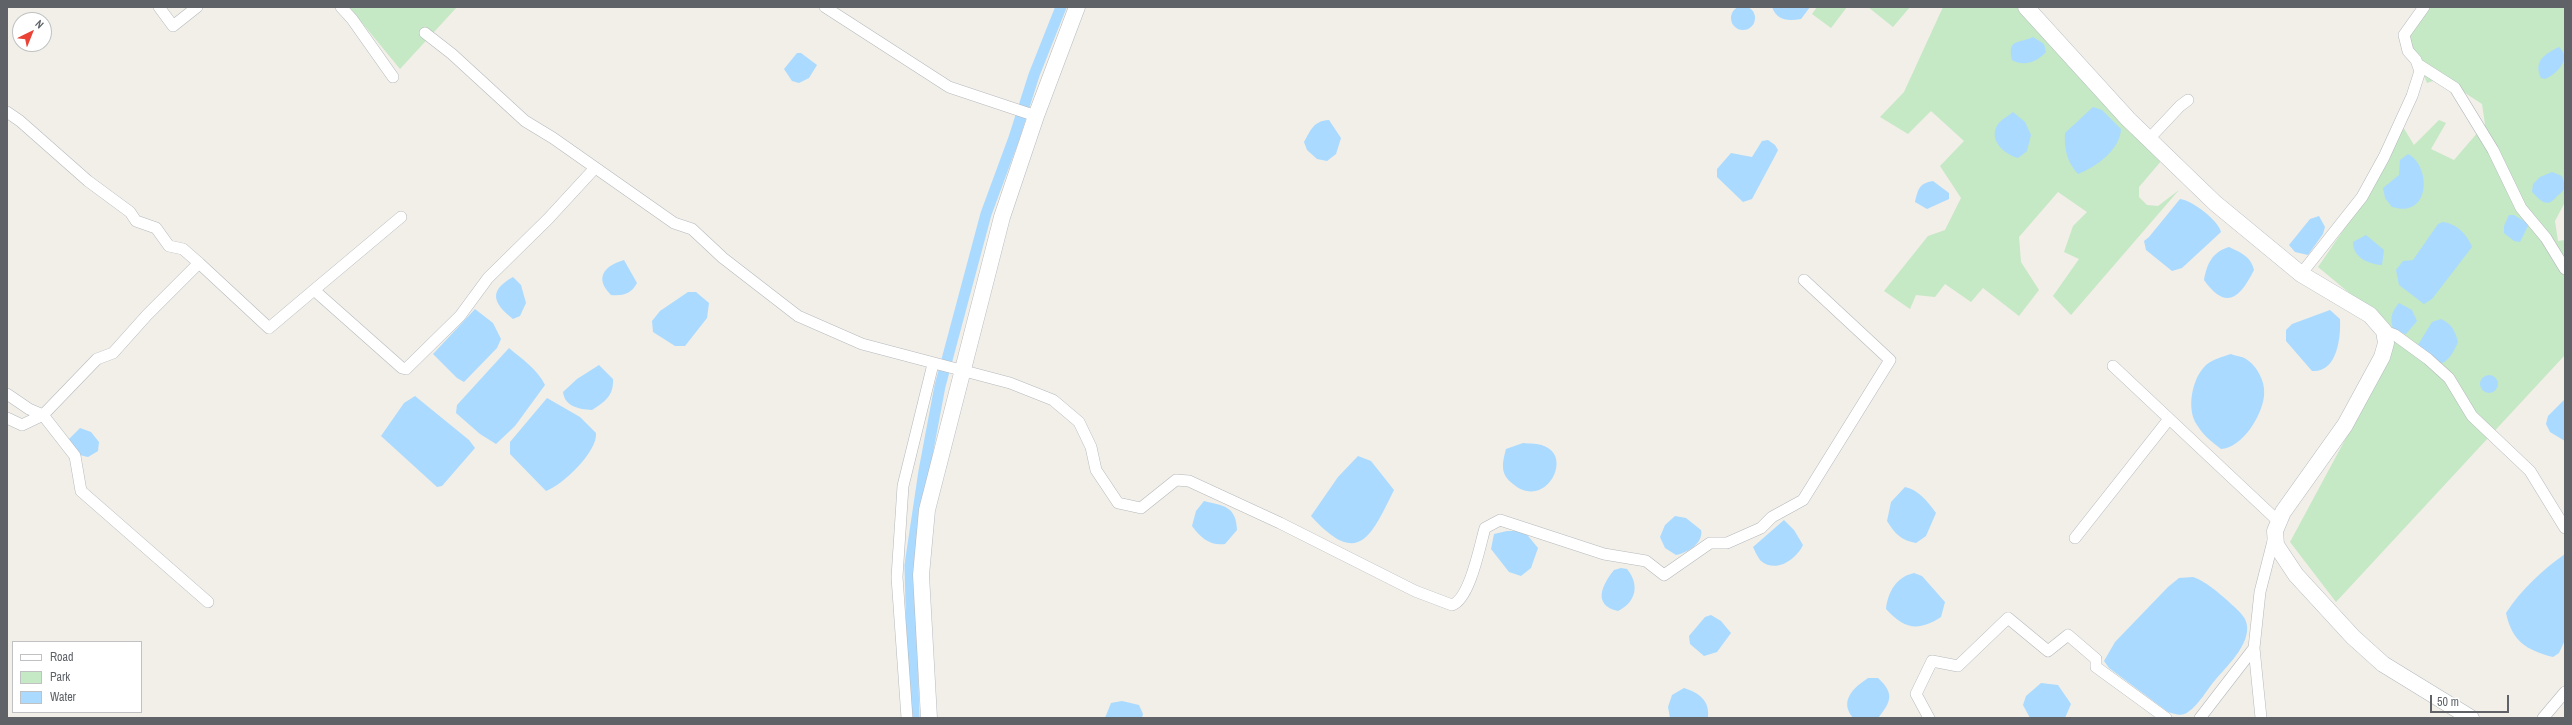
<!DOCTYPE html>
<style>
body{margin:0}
#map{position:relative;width:2572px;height:725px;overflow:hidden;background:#f1efe8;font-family:"Archivo Narrow",sans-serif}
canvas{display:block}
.frame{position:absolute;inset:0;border:8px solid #5f6368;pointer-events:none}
.legend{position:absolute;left:12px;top:641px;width:130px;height:72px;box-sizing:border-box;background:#fff;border:1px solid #bfc1c3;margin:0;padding:5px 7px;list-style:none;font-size:12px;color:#5f6368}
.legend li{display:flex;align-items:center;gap:8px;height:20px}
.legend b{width:20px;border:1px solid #bfc1c3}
.north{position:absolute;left:12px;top:12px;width:40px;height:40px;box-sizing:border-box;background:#fff;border:1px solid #bfc1c3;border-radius:50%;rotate:43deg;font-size:11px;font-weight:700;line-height:16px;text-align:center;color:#5f6368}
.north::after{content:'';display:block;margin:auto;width:14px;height:18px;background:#ea4335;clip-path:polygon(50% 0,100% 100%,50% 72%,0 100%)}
.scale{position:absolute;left:2430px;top:695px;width:79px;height:18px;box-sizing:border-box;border:2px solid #5f6368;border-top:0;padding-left:5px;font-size:12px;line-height:14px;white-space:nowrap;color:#5f6368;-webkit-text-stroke:3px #fff;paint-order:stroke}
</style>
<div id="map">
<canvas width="2572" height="725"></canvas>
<div class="frame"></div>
<ul class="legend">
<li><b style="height:5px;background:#fff"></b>Road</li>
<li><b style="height:11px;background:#c5e8c5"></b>Park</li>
<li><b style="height:11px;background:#aadaff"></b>Water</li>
</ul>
<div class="north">N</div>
<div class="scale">50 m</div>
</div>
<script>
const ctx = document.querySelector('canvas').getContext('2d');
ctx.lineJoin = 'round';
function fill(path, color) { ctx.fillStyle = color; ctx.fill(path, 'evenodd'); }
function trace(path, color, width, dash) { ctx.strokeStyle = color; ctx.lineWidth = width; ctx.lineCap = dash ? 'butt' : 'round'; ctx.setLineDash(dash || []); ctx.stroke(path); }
const green = new Path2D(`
 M349,7H457L400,69Z
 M1817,7H1847L1831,28L1812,14Z
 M1868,7H1910L1893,27Z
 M1943,7H2022L2162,160L2139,187V197L2147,205L2158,206L2179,190L2071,315L2053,296L2079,259L2064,252L2073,226L2087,212L2058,192L2019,237L2021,262L2039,290L2019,316L1983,288L1971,302L1945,284L1935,297L1916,295L1910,309L1884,291L1928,236L1945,230L1961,198L1940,166L1964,141L1931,111L1908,134L1880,117L1904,92Z
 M2430,7H2565V202L2555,221L2558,241L2565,240V355L2336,602L2290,542L2360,412L2390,346L2383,321L2318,267L2360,206L2403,127L2414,145L2439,120L2446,123L2431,149L2454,160L2485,124L2482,104L2442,78L2427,83L2411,44L2410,35Z`);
const water = new Path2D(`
 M1731 18a12 12 0 1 1 24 0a12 12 0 1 1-24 0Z
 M1772,7H1810L1801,19C1788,21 1777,21 1772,7Z
 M2033,37L2044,44L2046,52C2037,62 2024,67 2012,60C2007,38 2019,44 2033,37Z
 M2559,47C2572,59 2557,74 2545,79L2541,78C2533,61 2545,54 2559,47Z
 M797,53H801L817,65L809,78L799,83L792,81L784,69Z
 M2093,107L2102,110L2121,129C2120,150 2096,167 2078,174C2067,162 2064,149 2065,133Z
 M2013,112L2025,122L2031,135L2027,151L2018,158C2006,155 1990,142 1996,128C1998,121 2007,117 2013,112Z
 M1329,120L1341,138L1336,154L1327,161L1317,159L1307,150L1304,142C1311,130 1313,121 1329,120Z
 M1768,140L1775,145L1778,150L1775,156L1752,199L1743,202L1717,177V169L1731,153L1752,157L1762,141Z
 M2408,154C2427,163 2431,203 2408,208C2404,210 2397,208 2392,207L2385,198L2383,188L2399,175L2400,160Z
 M2552,172L2562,176L2565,186C2564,191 2561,193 2557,196C2547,209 2541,201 2532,192L2533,184L2540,177Z
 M1933,181L1949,193V199L1927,209L1915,202C1918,190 1919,183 1933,181Z
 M2180,199C2192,200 2219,221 2221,232L2182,268L2172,271L2146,250L2144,241L2149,237Z
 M2509,215H2514L2529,224L2520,242L2514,241L2504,233V226Z
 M2319,216L2325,227L2323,234L2308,255L2295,252L2289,245L2310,219Z
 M2443,222C2457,224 2467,234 2472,247L2432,299L2424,304L2399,285L2396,270L2403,261L2413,260L2438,224Z
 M2366,235L2384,250L2382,265C2369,264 2353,258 2353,242Z
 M2229,247C2242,253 2251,257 2254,270C2240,298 2226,311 2204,280C2207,264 2212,252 2229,247Z
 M624,260L637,283C631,294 623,296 611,295C594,278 604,266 624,260Z
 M513,277L521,285L526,303L520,316L513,319C493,303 488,291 513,277Z
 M688,292H696L709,303L707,318L685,346H675L653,332L652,321L660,311Z
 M2399,303L2412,310L2417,321L2406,334L2394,332C2390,319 2390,314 2399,303Z
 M475,309L493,323L501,339L497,348L464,382L457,378L433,354Z
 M2330,310L2340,319C2341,338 2337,373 2312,371L2286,341V330L2292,324Z
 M2441,319C2452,324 2455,331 2458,342C2453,353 2449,362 2437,365L2418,345L2432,322Z
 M509,348C522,359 538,370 545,385L515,426L496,444L480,434L456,413L457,405Z
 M2231,354C2235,356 2242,356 2246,359C2257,366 2266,382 2264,396C2262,416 2242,448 2221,449C2212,442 2203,435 2197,425C2186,409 2192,378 2206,365C2213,359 2222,357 2231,354Z
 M599,365L613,379C614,395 605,402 592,410C579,409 565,407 563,392L577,379Z
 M2480 384a9 9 0 1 1 18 0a9 9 0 1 1-18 0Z
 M415,396L469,440L475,448L442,486L437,487L381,436L404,403Z
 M547,398L580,417L596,433C598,451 563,485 546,491L510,454V442Z
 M2565,399V441L2550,432L2546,424L2548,416Z
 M80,428L91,432L99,442L98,451L88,457L79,455L69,439Z
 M1523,443C1530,444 1538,443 1544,446C1574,457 1545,511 1513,484C1500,474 1502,464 1506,449Z
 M1358,456L1371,461L1394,490C1371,536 1359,569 1311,516L1338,477Z
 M1905,487C1919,490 1928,502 1936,513L1926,536L1916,543C1901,540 1895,534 1887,521L1891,502Z
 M1204,501C1224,506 1236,506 1237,530L1225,544C1210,546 1201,538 1192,526L1196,511Z
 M1675,516L1686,518L1701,530C1704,543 1687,553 1676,555L1665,548L1660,537L1665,525Z
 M1784,520L1794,530L1803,545C1797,558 1777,574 1761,561C1758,558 1755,551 1753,547Z
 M1507,531H1524L1538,548L1531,568L1521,576L1509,572L1491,549L1494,534Z
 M2565,554V640L2559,653L2553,657C2526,650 2512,641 2506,613C2521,590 2542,570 2565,554Z
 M1621,568L1627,569C1640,585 1636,602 1618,611C1592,605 1602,585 1614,570Z
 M1914,573L1922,576L1945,602L1941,617C1918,632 1904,629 1886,609C1888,592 1896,577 1914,573Z
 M2193,577C2207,582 2216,591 2228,601C2233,606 2241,612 2245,619C2255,640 2228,665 2216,679C2207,689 2199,705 2188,712C2182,717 2175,714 2168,712L2109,668L2104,661L2115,642L2168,587L2179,578Z
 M1711,615L1721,621L1731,633L1717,652L1704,656L1690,644L1689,636L1705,617Z
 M1868,678H1878C1894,693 1892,701 1878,718H1853C1839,701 1853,688 1868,678Z
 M2041,683L2058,685L2071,704L2065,718H2030L2023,705L2026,696Z
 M1684,688C1699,693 1710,700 1708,718H1670L1668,707L1672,695Z
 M1122,701L1139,705L1143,714L1142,718H1105L1111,703Z`);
const canal = new Path2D(`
 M914,718L910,565L924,471L940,386L986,214L1014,138L1034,75L1061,7`);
const street = new Path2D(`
 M159,7L173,26L197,7
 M341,7L352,19L393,77
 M825,7L949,87L1036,116
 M425,33L452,54L525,121L553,138L674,223L692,229L723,258L798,316L862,344L1010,383L1053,400L1079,422L1091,447L1096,470L1118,503L1141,508L1176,480L1189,481L1280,523L1415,591L1452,605C1470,599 1480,545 1485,528L1500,520L1604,554L1646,561L1664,575L1710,543H1727L1761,528L1772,517L1803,500L1890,360L1804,280
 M2419,65L2455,88L2493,150L2521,208L2546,238L2565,269
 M7,112L20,121L88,181L130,212L136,221L156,228L169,246L183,249L199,263
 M2148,140L2180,106L2188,100
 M2301,274L2362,197L2384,157L2412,96L2420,71L2416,60L2408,51L2404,35L2424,7
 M314,290L401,217
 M2384,331L2395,335L2428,359L2449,378L2472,416L2530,471L2565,528
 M2113,366L2278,521
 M7,394L29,409L43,415L75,456L81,491L208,602
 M7,418L22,425L43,415L97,359L113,353L147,315L199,263L269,328L314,290L402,368L406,369L460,316L488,278L548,219L595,168
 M2075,538L2169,419
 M907,718L897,577L903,486L933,364
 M1929,718L1916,694L1932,661L1958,666L2008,618L2048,651L2068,635L2096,659V667L2166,718
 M2200,718L2254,648
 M2261,718L2254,648L2260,592L2274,537
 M2543,718L2565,692`);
const secondary = new Path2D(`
 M2026,7L2128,119L2215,203L2301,274L2370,315L2384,331L2386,343L2382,357L2345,425L2283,512L2275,531L2276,545L2296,575L2353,637L2383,664L2471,718
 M929,718L921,575L927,510L1002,217L1036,116L1077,7`);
fill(green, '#c5e8c5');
fill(water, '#aadaff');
trace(canal, '#aadaff', 11);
trace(street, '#b5b8bc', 12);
trace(secondary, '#b6babf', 17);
trace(street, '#fff', 11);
trace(secondary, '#fff', 16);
</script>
